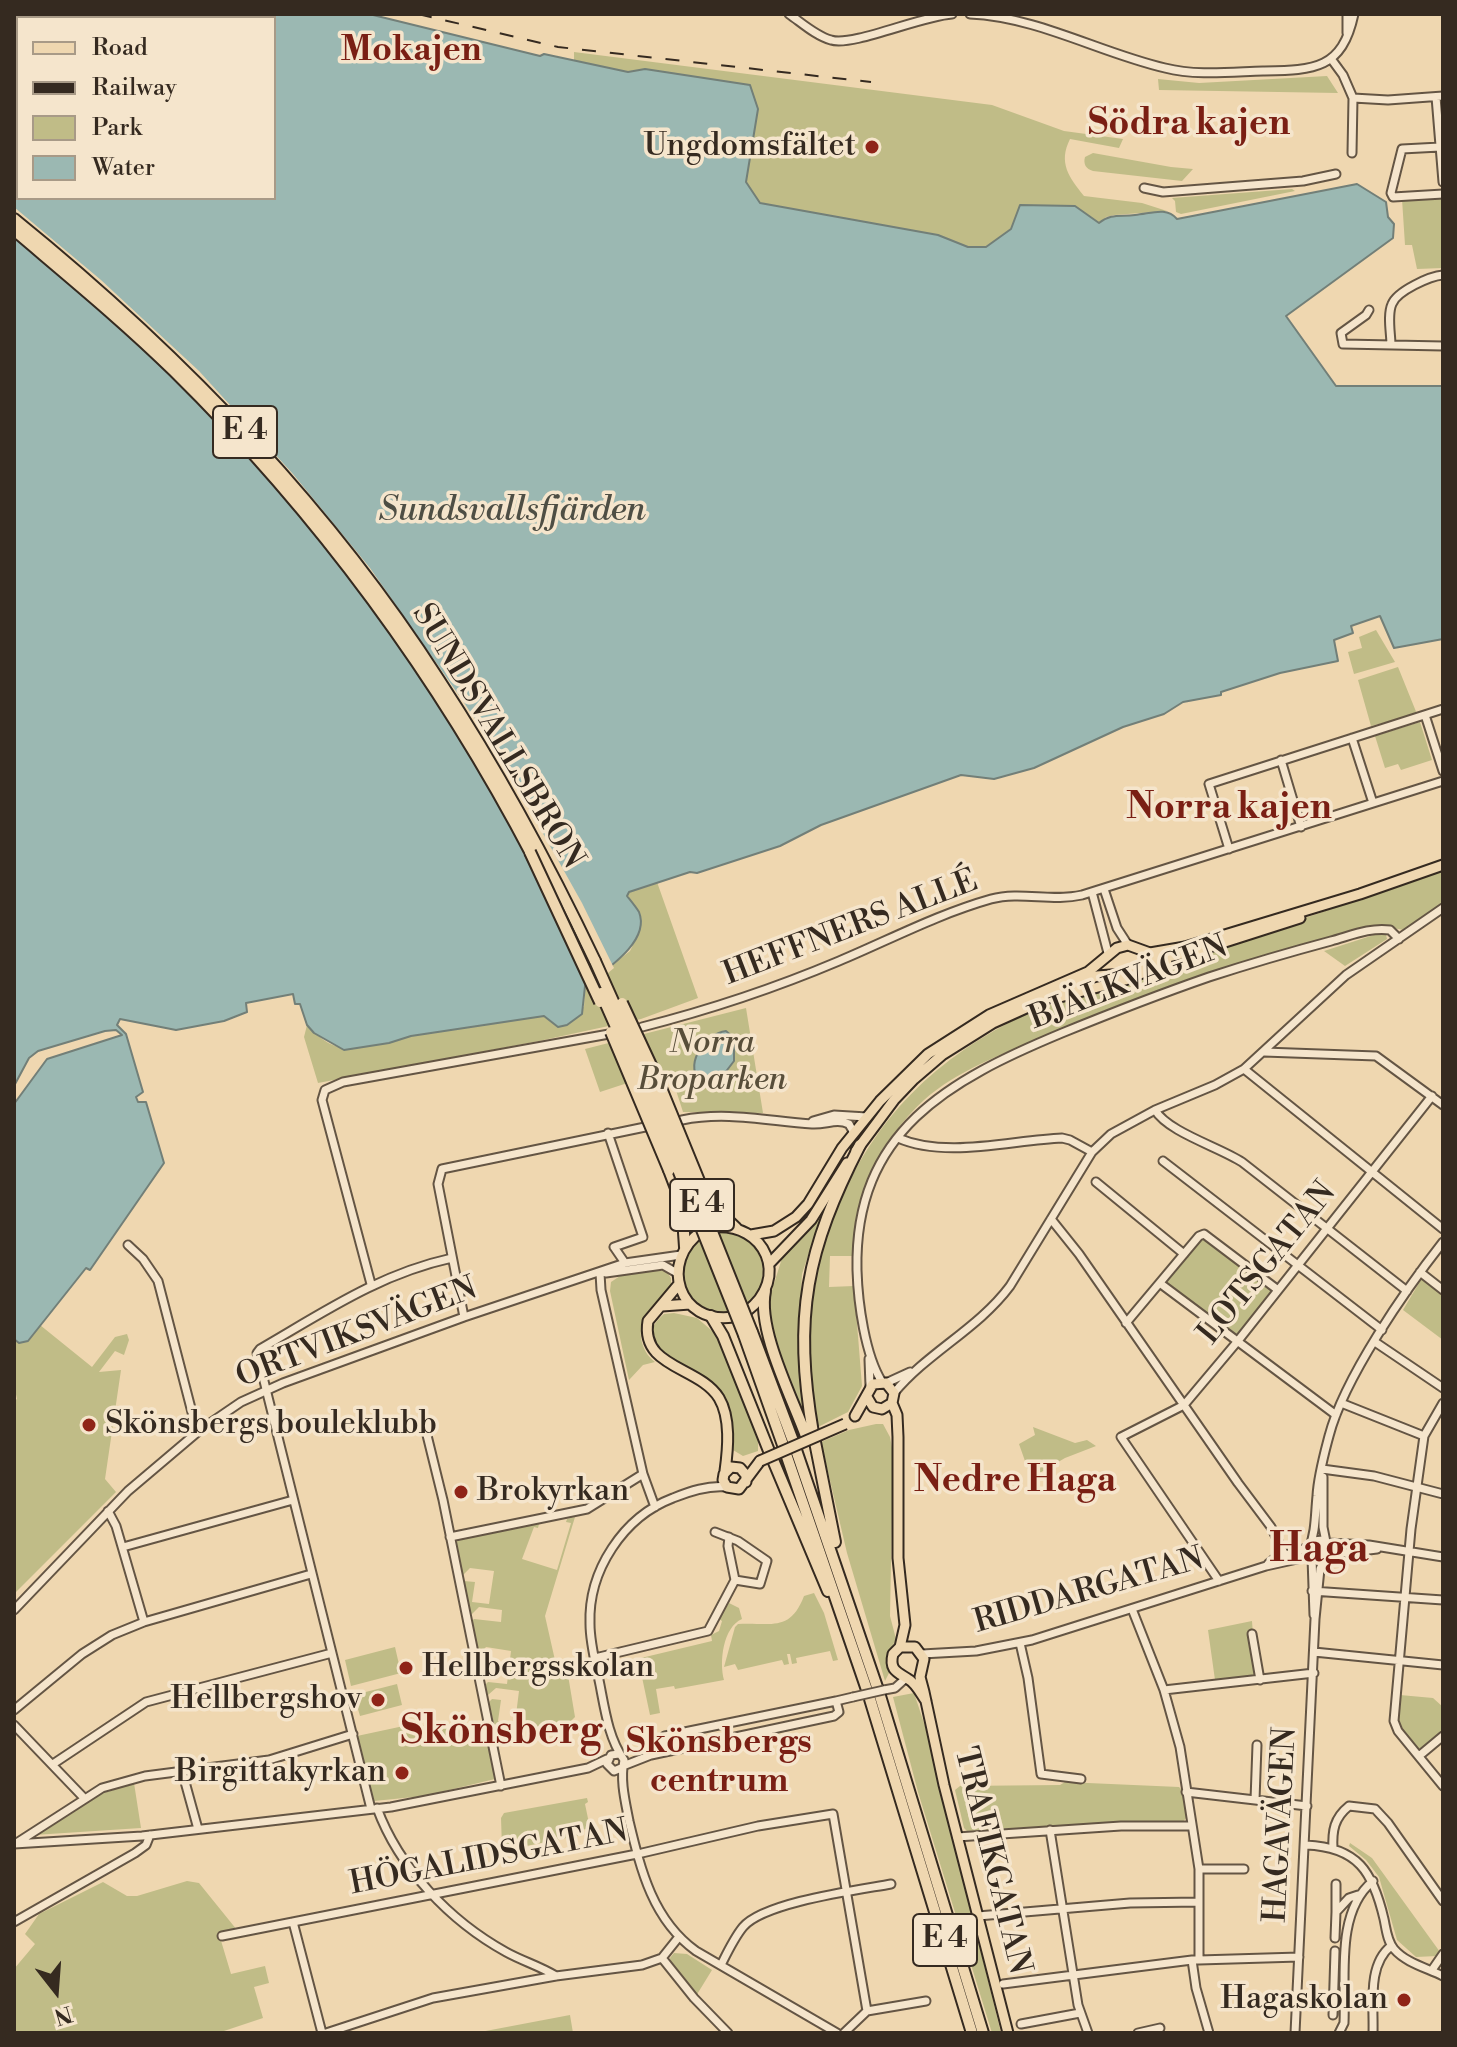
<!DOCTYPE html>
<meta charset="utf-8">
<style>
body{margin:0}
#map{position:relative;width:1457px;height:2047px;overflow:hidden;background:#efd7b0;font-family:"Libre Bodoni",serif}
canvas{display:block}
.frame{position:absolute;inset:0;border:16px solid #352a20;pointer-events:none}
.legend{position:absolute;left:16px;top:16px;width:260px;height:184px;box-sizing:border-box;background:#f5e5cc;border:2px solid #a89a87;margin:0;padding:10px 14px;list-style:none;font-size:24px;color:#352a20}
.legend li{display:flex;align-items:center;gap:16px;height:40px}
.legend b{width:40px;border:2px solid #a89a87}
.north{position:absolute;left:16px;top:1951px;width:80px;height:80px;-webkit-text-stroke:6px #f5e5cc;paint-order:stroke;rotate:163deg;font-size:22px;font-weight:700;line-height:32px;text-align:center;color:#352a20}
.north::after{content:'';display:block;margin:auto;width:28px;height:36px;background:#352a20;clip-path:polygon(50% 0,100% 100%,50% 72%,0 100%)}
</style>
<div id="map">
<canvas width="1457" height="2047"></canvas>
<div class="frame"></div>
<ul class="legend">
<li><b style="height:10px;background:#efd7b0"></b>Road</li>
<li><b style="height:10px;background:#352a20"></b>Railway</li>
<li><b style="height:22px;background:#c0bc87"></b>Park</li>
<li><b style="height:22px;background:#9bb8b2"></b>Water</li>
</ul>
<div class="north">N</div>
</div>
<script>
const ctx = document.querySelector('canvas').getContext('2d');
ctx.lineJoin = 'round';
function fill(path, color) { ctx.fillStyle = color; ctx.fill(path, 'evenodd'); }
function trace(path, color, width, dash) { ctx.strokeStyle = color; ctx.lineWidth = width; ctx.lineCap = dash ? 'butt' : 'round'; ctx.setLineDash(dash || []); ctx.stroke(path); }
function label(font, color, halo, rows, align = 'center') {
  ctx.font = font + ' "Libre Bodoni",serif'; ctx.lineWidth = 7; ctx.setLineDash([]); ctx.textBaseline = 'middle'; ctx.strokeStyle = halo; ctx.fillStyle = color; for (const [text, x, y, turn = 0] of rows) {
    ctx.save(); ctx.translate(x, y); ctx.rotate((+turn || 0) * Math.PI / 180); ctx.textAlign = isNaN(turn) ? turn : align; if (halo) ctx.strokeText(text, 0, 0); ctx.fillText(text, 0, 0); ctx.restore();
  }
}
const green = new Path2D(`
 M574,52L992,105L1064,131L1123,139L1119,148L1070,139C1058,163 1069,177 1084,196L1142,203L1167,211L1114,215L1106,217L1099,224L1075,206L1011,229L986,247H968L938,235L760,204L746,182L758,109L646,69L628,72L574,60Z
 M1327,76L1338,93L1159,90L1158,79L1199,83Z
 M1093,153L1171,167L1193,169L1182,181L1093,171C1086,169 1083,164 1085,157Z
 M1292,189L1295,191L1181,214L1176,212L1175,201L1172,198Z
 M1443,197V268L1417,269L1412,245H1405L1402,199Z
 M1376,630L1395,662L1354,674L1348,652L1362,648L1359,637Z
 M1398,667L1417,714L1371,726L1358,680Z
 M1420,722L1432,760L1401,770L1398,764L1385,768L1375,736Z
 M1443,871V903L1404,930L1381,926L1363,928C1253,957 1146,993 1042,1037C1001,1055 958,1070 924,1100C878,1142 859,1195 852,1256H830L829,1287L854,1286L862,1386L848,1412L818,1427C808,1375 804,1318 816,1265C819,1250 826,1234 832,1220C870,1124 928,1063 1020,1017C1054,999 1094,996 1129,982C1232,941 1338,907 1443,871Z
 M657,882L698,998L641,1019L539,1041L318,1083L304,1037L307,1025C316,1034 329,1047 342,1047C368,1048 391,1039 415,1035C458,1027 501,1022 544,1016L549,1018L584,1007L585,986L630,951L638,935L627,896L628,893Z
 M1380,933L1386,935L1387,939L1345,966L1324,951Z
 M746,1008L763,1113L683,1112L673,1081L664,1071L600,1092L585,1049Z
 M824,1207L802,1274L798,1350L803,1413L775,1341L767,1306L783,1255L789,1247L809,1231Z
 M683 1272a40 40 0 1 1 80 0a40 40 0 1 1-80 0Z
 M1205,1238L1273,1292L1237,1336L1167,1285L1166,1282L1201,1239Z
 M651,1268L667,1272L671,1278V1289C664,1298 654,1303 647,1313C636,1328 640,1351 655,1362L643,1365L629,1380L610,1291L611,1282L623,1274Z
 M1422,1278L1443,1293V1340L1403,1310Z
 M674,1313L697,1318L717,1335L758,1436V1451L743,1456L733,1450C731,1432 731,1409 722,1394C708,1369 620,1351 664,1314Z
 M40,1325L92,1367L115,1337L127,1334L129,1340L124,1355L115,1351L99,1372L121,1370L105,1479L116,1492L14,1594V1401L17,1399L14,1385V1339L19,1343L28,1341Z
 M876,1424H883L890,1437L893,1453L890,1616L896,1639L889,1653V1673L885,1681L847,1553L821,1442L849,1430Z
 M1033,1427L1075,1443L1087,1440L1096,1446L1065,1458L1031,1478L1019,1444L1035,1435Z
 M575,1517L545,1616L557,1669H567L575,1717L567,1725L540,1727L541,1730L527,1733L526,1730L518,1732V1735L497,1739L489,1702L492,1699L501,1700L498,1721L515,1723L519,1691L496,1688L488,1695L485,1685L488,1682L507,1684L511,1651L486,1647L479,1655L472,1621L474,1619L501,1622L502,1610L479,1607L471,1615L464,1581L475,1582L472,1602L489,1604L494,1571L470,1568L463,1575L456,1545L458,1539L539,1524L538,1528L534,1527L522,1559L557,1570L571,1523L566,1522L567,1519Z
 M814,1593L824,1613L838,1660L833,1661L830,1651L796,1658L797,1663L792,1664L790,1654H787L789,1664L784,1665L782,1660L738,1670L735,1664L724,1667L735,1627L738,1624C770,1622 790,1633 804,1596Z
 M729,1603L739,1608L742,1619C723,1627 719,1662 724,1680L675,1689L674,1686L656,1689L660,1713L650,1715L639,1663L642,1662L641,1658L712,1641L711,1635L719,1631L722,1621L719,1619Z
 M1252,1621L1256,1676L1215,1680L1208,1630Z
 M395,1647L401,1673L351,1686L345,1660Z
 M397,1684L402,1705L360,1716L354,1695Z
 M914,1693L925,1726L1001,2033H992L918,1792L893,1697Z
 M1400,1695L1433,1698L1443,1707V1733L1422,1749L1418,1748C1397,1727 1396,1724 1400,1695Z
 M413,1724L485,1732L495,1779L424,1796L374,1801L357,1736Z
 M1065,1782L1179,1787L1182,1790L1187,1817L1181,1824L1051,1826L967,1831L964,1828L955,1790L960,1786L1060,1785Z
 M134,1783L141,1828L34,1835L89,1798Z
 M587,1798L588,1802L585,1804L591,1833L587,1834L586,1829L581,1830L582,1835L516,1848L515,1846L502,1848L501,1818L504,1813Z
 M1350,1843L1372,1858L1440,1952L1437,1956L1416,1957L1397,1940L1379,1877L1366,1860L1349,1846Z
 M187,1881L199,1883L237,1930L219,1934L231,1974L265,1966L269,1983L254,1987L263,2018L218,2033H14V1969L35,1944L25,1934L39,1914L103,1882L127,1896H137Z
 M674,1953L687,1954L712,1970L696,1996L671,1964L670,1958Z
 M570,2015L573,2033H475Z`);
const water = new Path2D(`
 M41,14H369L540,56L544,54L628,72L645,69L750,85L758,109L746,182L760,203L938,235L968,247H986L1011,229L1020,205L1075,206L1099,223C1111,213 1121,217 1135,215C1150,214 1166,206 1177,219L1357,184L1386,202L1388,217L1394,224L1393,238L1286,316L1336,386H1443V639L1394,648L1380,616L1351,626L1353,633L1334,640L1338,661L1280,673L1221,692V695L1183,702L1164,714L1123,727L1034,768L994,779L961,775L821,825L780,846L697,873L690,872L629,892L627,896C631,901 636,907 639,912C651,942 604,971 585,986L582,1014L567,1025L558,1027L544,1016L411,1036L389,1043L344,1050L314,1033L307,1025L300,1004H295L293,994L246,1003L247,1012L224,1021L176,1030L120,1019L117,1025L126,1034L143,1092L136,1097L138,1102H146L164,1163L90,1270L86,1268L28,1341L19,1343L14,1339V1104L47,1059L122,1035L116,1030L105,1031L38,1051L29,1058L14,1086V19L18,18V198H274V18H20Z
 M726,1031L734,1038V1061L721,1078L704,1083C680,1069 705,1033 726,1031Z`);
const pier = new Path2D(`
 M14,207L101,280L199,371L293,474L370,568L465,704L508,771L582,903L614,968L590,988L526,852L487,782L398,643L353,581L277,488L182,385L132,336L14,238Z`);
const minor = new Path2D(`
 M789,14C802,23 816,36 831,40C852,47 921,16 952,14
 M970,14C1038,17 1100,53 1165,68C1196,76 1231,72 1263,71C1314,70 1342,70 1354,14
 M1347,14V33
 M1332,60L1343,75L1353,98L1388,100L1443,96
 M1436,97L1443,182
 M1440,147L1402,149L1391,193L1393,197L1443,194
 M1352,153L1353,98
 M1144,188L1163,192L1303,181L1336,174
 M1369,310L1366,315L1341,333L1343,344L1443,346
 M1391,345C1391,334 1387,315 1392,304C1397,291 1430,276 1443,275
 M1425,715L1443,771
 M1352,738L1373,803
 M1281,760L1301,827
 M1229,849L1209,784L1443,709
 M1104,889L1117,928L1128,945
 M1092,892L1108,953
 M642,1027C709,1010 775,988 839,961C889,940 938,914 991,899C1021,891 1052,902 1082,895L1443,781
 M1264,1052L1376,1056L1443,1105
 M1244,1069L1443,1229
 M1155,1110C1168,1132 1219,1147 1242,1162L1407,1291
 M682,1120C726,1111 768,1121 812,1124C826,1125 836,1118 849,1124L854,1133
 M813,1121L834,1115L867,1117
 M608,1133L643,1237L614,1247L625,1263
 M898,1138C946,1159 1012,1140 1062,1138L1070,1140L1092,1152
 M1163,1161L1382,1330
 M1096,1182L1184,1254
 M1051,1219L1079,1254L1238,1483L1271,1527L1285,1555
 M128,1245L143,1259L158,1281L194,1420L200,1430
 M1420,1272L1443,1290
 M600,1273L601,1290L643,1474L655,1507
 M606,1273L663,1265L677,1273
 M371,1284L322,1100L325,1090L343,1082L609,1034
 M1161,1284L1336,1415
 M464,1317L438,1184L442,1169L650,1126
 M1126,1323L1199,1236L1204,1234L1278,1290
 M1375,1342L1443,1388
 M869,1359L870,1386
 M882,1382C865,1355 858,1303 857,1270C854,1131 949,1080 1062,1033C1111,1013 1160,994 1209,977C1249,964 1290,952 1331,941C1350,936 1370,927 1390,930L1399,939
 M886,1383L910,1372
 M894,1393C928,1352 978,1329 1010,1286L1092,1152L1111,1134L1155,1110L1215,1085L1244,1069L1346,975L1443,908
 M1341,1403L1424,1436
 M1443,1403L1424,1436L1411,1529L1394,1721L1398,1731L1443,1786
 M423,1419L443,1500L501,1786
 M1322,1469L1374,1476L1443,1494
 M1323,1477V1527L1326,1542
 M727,1487C708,1485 690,1491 673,1498C623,1517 588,1571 590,1624C590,1644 596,1665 600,1685C605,1711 609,1739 624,1760C620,1781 625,1800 629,1821C641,1871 653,1920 696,1951L837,2033
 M108,1511L116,1526L144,1622
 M715,1532L738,1541L767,1561L760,1584L735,1580
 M450,1537L587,1509L643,1474
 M1327,1543L1369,1545L1443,1557
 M123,1547L293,1500
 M1328,1555L1377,1549
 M1312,1558L1314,1615
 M1325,1558L1314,1559L1309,1549C1316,1531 1315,1515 1317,1496C1318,1476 1324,1455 1329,1436C1344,1378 1406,1289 1443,1242
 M1268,1564L1274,1559L1309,1547
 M1219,1581L1121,1437L1184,1405L1237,1342L1432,1096
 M1312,1591L1443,1600
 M1132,1609L1164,1690L1180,1747L1199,1869V1960H1192L1196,1988L1209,2033
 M14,1610L128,1491L200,1430L241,1402L283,1383L464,1317L625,1263L681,1255
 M1252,1634L1260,1680
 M1020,1643L1028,1678L1041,1774L1081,1779
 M1314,1652L1443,1665
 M922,1654L976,1651L1032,1640L1266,1566L1311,1556
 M595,1658L708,1631L735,1580L728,1546L729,1537
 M884,1690L895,1688L906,1678
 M1164,1690L1314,1673
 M14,1710L82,1654L112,1635L144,1622L311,1574
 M14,1725L84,1798
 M666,1751L665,1736L836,1701
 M619,1754L611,1755L607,1764L614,1771L621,1768
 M1419,1756L1443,1736
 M53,1764L146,1702L332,1653
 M623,1766L651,1755L834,1716L839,1712L836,1701L853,1697
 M182,1771L198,1829
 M1186,1792L1307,1806
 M1255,1800L1257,1745
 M377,1808C399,1868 450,1921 506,1952C522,1961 540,1966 556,1976
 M371,1809L257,1353L260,1349C324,1312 379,1274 452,1258
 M1050,1830L1078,2005L1088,2033
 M957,1837L1121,1826H1192
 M14,1844L142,1836L391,1807L588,1768L607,1759
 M15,1844L102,1788L145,1776L269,1760L353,1734
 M1306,1845C1358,1847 1373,1872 1384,1919C1386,1928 1387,1941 1394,1949C1406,1963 1427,1968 1443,1976
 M1333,1849C1332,1831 1334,1818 1349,1806L1375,1809L1388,1823L1443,1901
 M1199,1869H1244
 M1336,1912V1884
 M978,1916L1130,1903L1199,1902
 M14,1922L135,1853L146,1845L150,1835
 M293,1922L322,2033
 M222,1936L642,1853L758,1826L833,1814L867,2011L926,2001
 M1335,1938L1336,1912L1349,1898L1358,1895
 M662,1958L694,1998L728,2033
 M1199,1960L1299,1957
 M721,1965C727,1953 734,1938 743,1927C764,1902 858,1890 891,1884
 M1432,1970L1443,1954
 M1003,1984L1192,1960
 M1333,2015L1335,1951
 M1021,2024L1080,2013
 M326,2033L433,1998L556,1976L642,1965L662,1958L678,1938
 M844,2033L867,2011
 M1138,2033L1160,2028
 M1295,2033L1315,1619L1320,1569L1329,1549L1323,1540L1313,1541
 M1339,2033L1344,2023C1346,1978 1335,1912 1373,1881
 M1373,2033C1374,2005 1367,1965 1391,1946`);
const major = new Path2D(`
 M1200,950L1300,918
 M1060,997L1125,980L1167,963
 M856,1151L894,1100L914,1079L942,1055L993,1023L1097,976L1124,974L1163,958L1202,949
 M713,1227C766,1222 790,1279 747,1311
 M702,1231C658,1262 679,1325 733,1317
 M751,1235L774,1231L796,1217L808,1204L842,1148L880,1101L928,1054L989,1015L1088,972L1117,948L1128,945L1150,953L1185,947L1360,894L1443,865
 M769,1264L811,1220L847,1163
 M679,1284L648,1321C640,1368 699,1366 719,1398C731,1418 728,1449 725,1471
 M662,1306L690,1304
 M892,1403L897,1415L898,1437V1558L905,1625L900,1647
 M855,1416L873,1384L886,1383L894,1393L892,1403L882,1409L873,1407L867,1397
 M746,1482V1475L740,1468L731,1467L724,1474L723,1480L727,1487L739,1489L760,1461
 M926,1701C921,1694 916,1683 908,1679C897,1672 889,1670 893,1654L900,1647H915L924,1659L920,1677L924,1692L944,1785L1008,2033`);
const highway = new Path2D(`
 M14,219C177,351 325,503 439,680C498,770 549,864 595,961
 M14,230C68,276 123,321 174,371C318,513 440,679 534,859
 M669,1170L682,1204L685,1247
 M701,1186L710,1203L736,1228
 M765,1291C757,1330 792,1397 806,1436
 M711,1316L723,1336L769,1451
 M752,1332L793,1441
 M744,1335L783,1445
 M813,1433C793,1316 806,1250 860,1145
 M815,1442L835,1542
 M796,1450L877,1687
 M786,1454L867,1690
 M773,1460L828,1591
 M880,1696L983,2033
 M870,1699L972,2033`);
const rail = new Path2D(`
 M418,14L558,47L871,82`);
const minorBridge = new Path2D(`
 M853,1697L884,1690`);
const majorBridge = new Path2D(`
 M760,1461L845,1424`);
const highwayBridge = new Path2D(`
 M530,852L600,1002
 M595,961L677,1144L752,1332
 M601,993L669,1147L744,1335
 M622,1003L656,1076L701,1186
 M611,1032L669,1170`);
const markers = [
 [872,147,8,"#8f2418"],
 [89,1425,8,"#8f2418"],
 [461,1492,8,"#8f2418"],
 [406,1668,8,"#8f2418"],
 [378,1700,8,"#8f2418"],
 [402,1773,8,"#8f2418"],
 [1404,2000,8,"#8f2418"]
];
const shields = [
 [245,432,64],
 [702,1205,64],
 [945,1940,64]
];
const shieldNames = [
 ["E 4",245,432],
 ["E 4",702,1205],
 ["E 4",945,1940]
];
const poiNames = [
 ["Ungdomsfältet",856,147],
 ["Skönsbergs bouleklubb",105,1425,"left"],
 ["Brokyrkan",477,1492,"left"],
 ["Hellbergsskolan",422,1668,"left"],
 ["Hellbergshov",362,1700],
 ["Birgittakyrkan",386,1773],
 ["Hagaskolan",1388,2000]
];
const streetNames = [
 ["SUNDSVALLSBRON",497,737,59],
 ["HEFFNERS ALLÉ",851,929,-21],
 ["BJÄLKVÄGEN",1129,984,-21],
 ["LOTSGATAN",1268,1264,-51],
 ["ORTVIKSVÄGEN",357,1334,-21],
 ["RIDDARGATAN",1089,1592,-16],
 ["HAGAVÄGEN",1282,1825,-87],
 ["HÖGALIDSGATAN",489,1859,-11],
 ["TRAFIKGATAN",991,1861,76]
];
const parkNames = [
 ["Norra",712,1044],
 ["Broparken",712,1081]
];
const neighbourhoodNames = [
 ["Mokajen",411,52],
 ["Skönsbergs",719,1744],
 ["centrum",719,1783]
];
const waterNames = [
 ["Sundsvallsfjärden",512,512]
];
const quarterNames = [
 ["Södra kajen",1189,125],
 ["Norra kajen",1229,809],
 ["Nedre Haga",1015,1482]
];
const districtNames = [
 ["Haga",1319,1551],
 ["Skönsberg",501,1733]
];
fill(green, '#c0bc87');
fill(water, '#9bb8b2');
trace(water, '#727f78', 2);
fill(pier, '#efd7b0');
trace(minor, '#645544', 11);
trace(major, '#352a20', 13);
trace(highway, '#352a20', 14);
trace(minor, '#f5e5cc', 7);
trace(major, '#efd7b0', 9);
trace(highway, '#efd7b0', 10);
trace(rail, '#352a20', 2, [14, 14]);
trace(minorBridge, '#645544', 11, []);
trace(majorBridge, '#352a20', 13, []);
trace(highwayBridge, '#352a20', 14, []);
trace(minorBridge, '#f5e5cc', 7);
trace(majorBridge, '#efd7b0', 9);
trace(highwayBridge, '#efd7b0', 10);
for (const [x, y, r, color] of markers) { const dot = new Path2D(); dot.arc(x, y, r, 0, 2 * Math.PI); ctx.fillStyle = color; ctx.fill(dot); trace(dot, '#f5e5cc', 3); }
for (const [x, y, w] of shields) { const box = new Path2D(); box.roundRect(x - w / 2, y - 26, w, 52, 6); ctx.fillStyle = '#f5e5cc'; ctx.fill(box); trace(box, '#352a20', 2); }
label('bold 30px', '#352a20', null, shieldNames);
label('32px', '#352a20', '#f5e5cc', poiNames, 'right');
label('32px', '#352a20', '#f5e5cc', streetNames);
label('italic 32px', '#584e3a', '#f5e5cc', parkNames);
label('bold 34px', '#7a1f14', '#f5e5cc', neighbourhoodNames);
label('italic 34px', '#4e4e44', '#f5e5cc', waterNames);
label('bold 36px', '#7a1f14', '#f5e5cc', quarterNames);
label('bold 40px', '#7a1f14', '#f5e5cc', districtNames);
</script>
